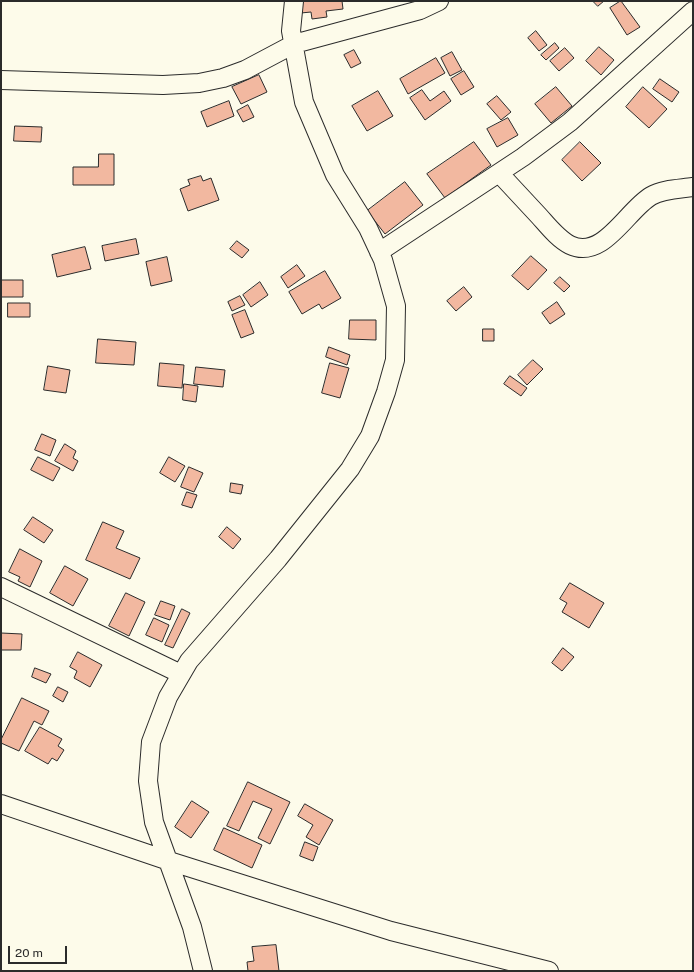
<!DOCTYPE html>
<style>
body{margin:0}
#map{position:relative;width:694px;height:972px;overflow:hidden;background:#fdfbea;font-family:"Public Sans",sans-serif}
canvas{display:block}
.frame{position:absolute;inset:0;border:2px solid #2b2b2b;pointer-events:none}
.scale{position:absolute;left:8px;top:946px;width:59px;height:18px;box-sizing:border-box;border:2px solid #2b2b2b;border-top:0;padding-left:5px;font-size:12px;line-height:14px;white-space:nowrap;color:#2b2b2b;-webkit-text-stroke:3px #fdfbea;paint-order:stroke}
</style>
<div id="map">
<canvas width="694" height="972"></canvas>
<div class="frame"></div>
<div class="scale">20 m</div>
</div>
<script>
const ctx = document.querySelector('canvas').getContext('2d');
ctx.lineJoin = 'round';
function fill(path, color) { ctx.fillStyle = color; ctx.fill(path, 'evenodd'); }
function trace(path, color, width, dash) { ctx.strokeStyle = color; ctx.lineWidth = width; ctx.lineCap = dash ? 'butt' : 'round'; ctx.setLineDash(dash || []); ctx.stroke(path); }
const building = new Path2D(`
 M300,1H342L343,9L326,11L327,17L312,19L311,12L301,13Z
 M593,1H604L598,6Z
 M621,1L640,27L627,35L610,8Z
 M536,31L547,45L539,51L528,38Z
 M555,43L559,48L546,60L541,55Z
 M599,47L614,60L601,75L586,61Z
 M565,48L574,58L559,71L550,61Z
 M354,50L361,63L351,68L344,55Z
 M452,52L462,70L450,76L441,58Z
 M436,58L445,73L408,94L400,79Z
 M464,71L474,87L461,95L451,79Z
 M259,75L267,92L241,104L232,87Z
 M660,79L679,92L672,102L653,89Z
 M556,87L572,106L551,123L535,104Z
 M643,87L667,109L649,128L626,107Z
 M422,90L430,101L444,91L451,101L425,120L410,98Z
 M378,91L393,116L367,131L352,106Z
 M497,96L511,112L501,120L487,104Z
 M229,101L234,116L207,127L201,112Z
 M248,105L254,117L243,122L237,111Z
 M508,118L518,135L497,147L487,129Z
 M15,126L42,127L41,142L14,141Z
 M474,142L491,165L445,198L427,174Z
 M580,142L601,163L582,181L562,160Z
 M99,154H114V185H73V167H98Z
 M201,176L203,181L211,178L219,200L188,211L180,189L190,185L188,180Z
 M405,182L423,205L385,234L367,211Z
 M136,239L139,254L105,261L102,246Z
 M237,241L249,250L242,258L230,249Z
 M85,247L91,269L57,277L52,255Z
 M531,256L547,270L528,290L512,276Z
 M167,257L172,281L151,286L146,262Z
 M297,265L305,276L288,288L281,277Z
 M325,271L341,298L322,309L319,304L302,314L289,292Z
 M560,277L570,286L564,292L554,283Z
 M1,280H23V297H1Z
 M260,282L268,295L251,307L243,295Z
 M464,287L472,297L456,311L447,301Z
 M240,296L245,305L232,311L228,302Z
 M557,302L565,314L550,324L542,313Z
 M8,303H30V317H8Z
 M245,310L254,333L241,338L232,315Z
 M350,320H376V340L349,339Z
 M483,329H494V341H483Z
 M98,339L136,342L134,365L96,363Z
 M329,347L350,355L347,365L326,357Z
 M533,360L543,369L527,385L518,375Z
 M160,363L184,365L182,388L158,386Z
 M330,363L349,368L340,398L322,393Z
 M48,366L70,370L66,393L44,390Z
 M196,367L225,370L223,387L194,384Z
 M510,376L527,388L521,396L504,384Z
 M184,384L198,386L196,402L183,400Z
 M42,434L56,440L50,456L35,450Z
 M65,444L76,451L73,458L78,461L73,471L55,461Z
 M38,457L60,468L53,481L31,470Z
 M169,457L185,466L175,482L160,473Z
 M189,467L203,473L194,492L181,487Z
 M231,483L243,485L241,494L230,492Z
 M187,492L197,495L192,508L182,505Z
 M33,517L53,530L44,543L24,530Z
 M103,522L124,531L116,548L140,558L130,579L86,560Z
 M227,527L241,539L233,549L219,537Z
 M20,549L42,561L30,587L18,581L20,577L9,572Z
 M65,566L88,579L73,606L50,593Z
 M570,583L604,603L589,628L562,612L567,603L560,599Z
 M126,593L145,602L129,636L109,626Z
 M161,601L175,606L170,620L155,615Z
 M182,609L190,613L173,648L165,645Z
 M154,618L169,625L162,642L146,635Z
 M1,633L22,634L21,650H1Z
 M563,648L574,657L562,671L552,663Z
 M78,652L102,665L90,687L74,678L77,671L70,667Z
 M35,668L51,674L46,683L32,677Z
 M58,687L68,692L63,702L53,696Z
 M22,698L49,711L42,725L34,721L19,751L1,743V740Z
 M40,727L62,739L58,746L64,750L57,761L52,758L48,764L25,751Z
 M248,782L290,802L270,844L258,838L272,809L253,801L239,831L227,826Z
 M192,801L209,812L191,838L175,827Z
 M305,804L333,820L319,845L306,837L313,825L298,816Z
 M224,828L262,845L252,868L214,850Z
 M305,842L318,847L313,861L300,856Z
 M276,945L279,971H248L247,962L254,961L252,947Z`);
const street = new Path2D(`
 M1,80L163,85L199,83L223,78L245,70L294,44L420,10L439,1
 M499,173C512,187 526,202 539,216C548,226 558,239 570,245C603,261 627,210 651,196C663,189 680,189 693,187
 M379,252L523,157L570,122L693,11
 M1,587L181,674
 M1,804L169,861L391,931L549,971
 M203,971L192,927L154,822L148,781L151,742L168,697L189,661L278,559L350,469L370,436L386,392L395,360L396,306L383,260L368,228L335,175L304,102L291,31L294,1`);
fill(building, '#f2b8a0');
trace(building, '#2b2b2b', 1);
trace(street, '#2b2b2b', 20);
trace(street, '#fdfbea', 18);
</script>
